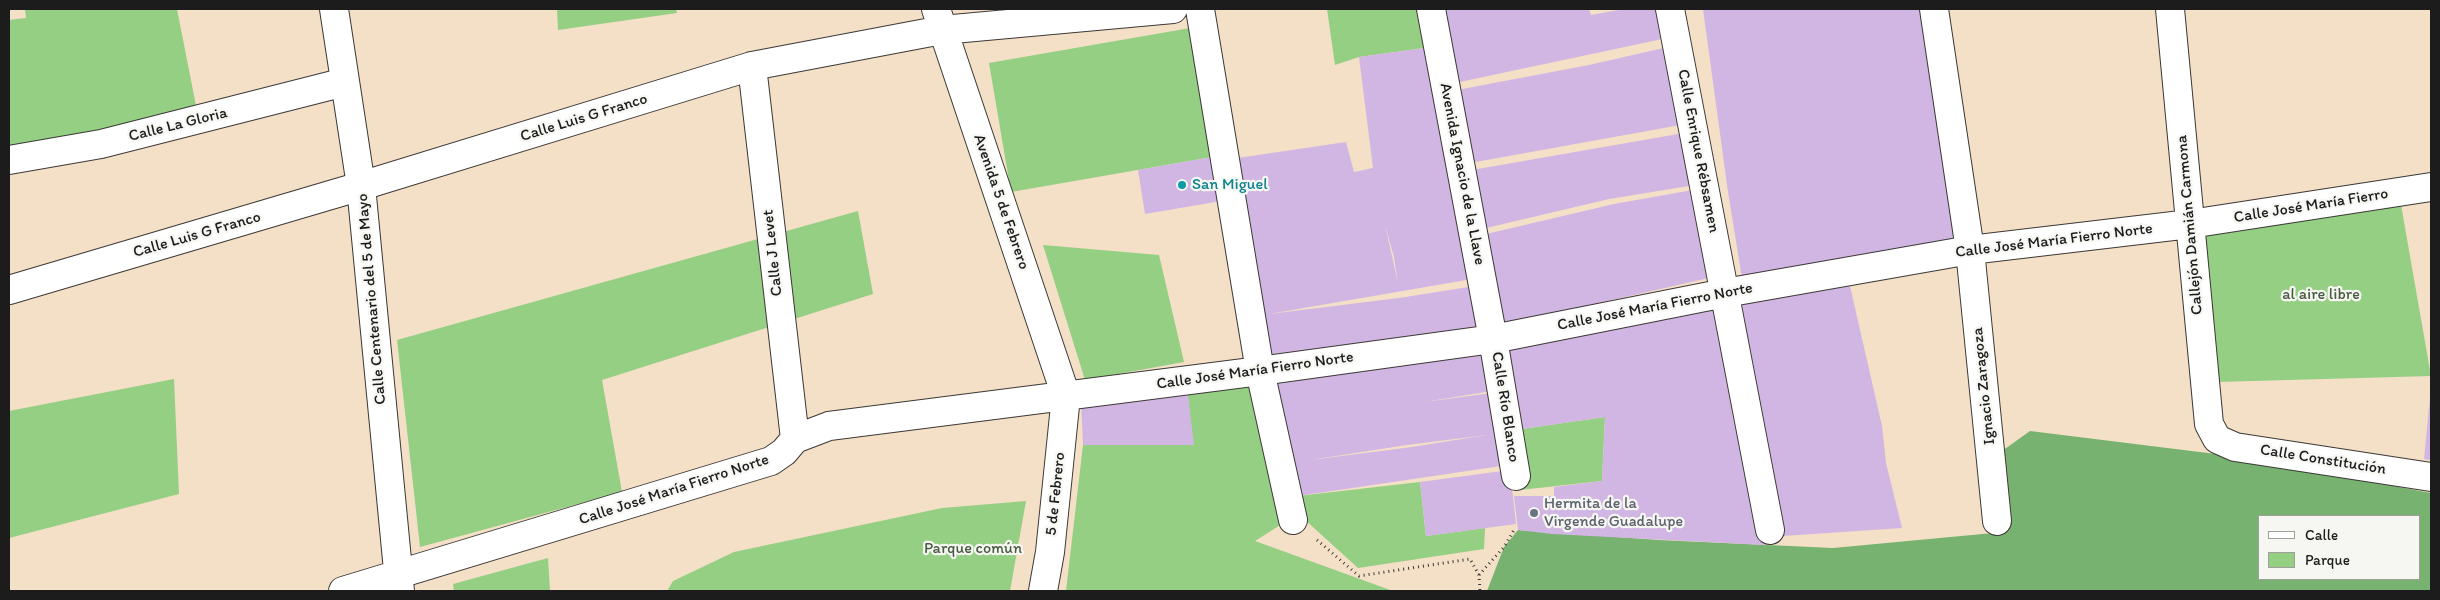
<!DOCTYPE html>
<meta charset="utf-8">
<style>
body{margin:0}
#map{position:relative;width:2440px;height:600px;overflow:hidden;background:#f4dfc7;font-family:Itim,sans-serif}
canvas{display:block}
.frame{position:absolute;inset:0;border:10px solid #1c1c1c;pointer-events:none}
.legend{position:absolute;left:2258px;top:515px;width:162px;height:65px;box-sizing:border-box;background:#f6f6f2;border:1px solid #9f9f9c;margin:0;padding:6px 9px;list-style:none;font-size:15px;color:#1c1c1c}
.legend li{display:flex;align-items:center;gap:10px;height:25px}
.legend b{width:25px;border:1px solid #9f9f9c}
</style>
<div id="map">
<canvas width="2440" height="600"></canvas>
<div class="frame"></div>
<ul class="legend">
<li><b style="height:6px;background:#fff"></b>Calle</li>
<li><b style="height:14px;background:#94cf83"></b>Parque</li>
</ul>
</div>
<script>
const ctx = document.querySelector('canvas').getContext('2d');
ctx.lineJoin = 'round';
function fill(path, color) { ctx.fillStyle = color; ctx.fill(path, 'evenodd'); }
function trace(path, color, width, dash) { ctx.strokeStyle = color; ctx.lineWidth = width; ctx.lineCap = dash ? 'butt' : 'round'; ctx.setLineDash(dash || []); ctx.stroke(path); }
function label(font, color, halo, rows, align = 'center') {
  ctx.font = font + ' Itim,sans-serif'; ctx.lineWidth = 4.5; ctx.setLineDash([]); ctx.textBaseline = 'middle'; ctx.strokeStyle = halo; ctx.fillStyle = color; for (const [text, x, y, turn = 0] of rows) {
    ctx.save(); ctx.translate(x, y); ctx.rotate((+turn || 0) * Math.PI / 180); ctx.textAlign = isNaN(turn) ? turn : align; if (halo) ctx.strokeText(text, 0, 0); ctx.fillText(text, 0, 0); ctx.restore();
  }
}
const green = new Path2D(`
 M25,9H177L198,116L9,156V20L26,18Z
 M557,9H676L677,13L558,30Z
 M1327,9H1423L1432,47L1359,57L1335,65Z
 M1196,27L1218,156L1011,192L989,63Z
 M2400,199L2431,376L2217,382L2198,227Z
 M858,211L873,294L602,380L622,492L420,547L397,340Z
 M1043,245L1159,255L1184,362L1085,380Z
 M1256,378L1285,522L1255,541L1393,591H1066L1083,445H1193L1187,387Z
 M174,379L179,494L9,538V411Z
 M1605,417L1602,481L1520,490L1515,430Z
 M1420,482L1426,536L1485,528L1484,549L1358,568L1303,518L1298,496Z
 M1026,501L1010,591H667L673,581L734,552L942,508Z
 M548,558L550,591H454L453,584Z`);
const forest = new Path2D(`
 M2030,431L2232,456L2431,493V591H1487L1504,547L1518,530L1659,540L1833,548L2004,532L2002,451ZM2259,516H2419V579H2259Z`);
const building = new Path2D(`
 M1440,9H1589L1591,15L1624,9H1665L1667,38L1455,83Z
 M1703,9H1922L1969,243L1742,278L1728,192Z
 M1432,47L1472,279L1269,314L1399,298L1475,286L1484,331L1267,362L1231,159L1346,142L1354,172L1373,168L1359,57ZM1385,225L1394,257L1398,283Z
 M1668,47L1686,124L1470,163L1457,90L1589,65Z
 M1684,133L1695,185L1609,199L1482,229L1472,170Z
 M1218,156L1227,200L1145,214L1138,170Z
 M1693,190L1713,277L1502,325L1482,235L1614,204Z
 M1850,286L1882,426L1886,463L1902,528L1783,536L1769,475L1758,391L1738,305Z
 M1722,305L1764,545L1552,534L1518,530L1514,496H1554V487L1602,481L1605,417L1515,430L1504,345Z
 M1487,346L1492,391L1424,402L1499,392L1508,465L1298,496L1272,380ZM1487,435L1412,447L1310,460L1407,445Z
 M1187,387L1194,445H1083L1081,402Z
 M2430,397H2431V460L2424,459Z
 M1510,470L1516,524L1426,536L1420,482Z`);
const path = new Path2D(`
 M1317,540L1359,576L1470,559L1479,575L1480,591
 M1479,575L1504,547L1514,530`);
const street = new Path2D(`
 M334,9L361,186L400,591
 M936,9L1066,396L1050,552L1043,591
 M1200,9L1260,371L1293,520
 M1431,9L1493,339L1516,476
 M1670,9L1770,530
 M1934,9L1970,250L1997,521
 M2170,9L2209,424L2217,439L2235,447L2431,477
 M752,66L795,439
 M9,160L101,144L345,82
 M9,290L361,186L752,66L942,30L1173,9
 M343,591L771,461L784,452L795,439L829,426L1260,371L1493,339L1725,293L1970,250L2190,224L2431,187`);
const markers = [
 [1182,185,5,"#0f9aa8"],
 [1534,513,5,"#6b7280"]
];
const streetNames = [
 ["Calle Luis G Franco",584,118,-17],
 ["Calle La Gloria",178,125,-14],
 ["Calle Enrique Rébsamen",1698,151,79],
 ["Avenida Ignacio de la Llave",1462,174,79],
 ["Avenida 5 de Febrero",1001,202,71],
 ["Calle José María Fierro",2311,206,-9],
 ["Callejón Damián Carmona",2190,225,-95],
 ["Calle Luis G Franco",197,235,-16],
 ["Calle José María Fierro Norte",2054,241,-7],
 ["Calle J Levet",773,253,-96],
 ["Calle Centenario del 5 de Mayo",372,299,-95],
 ["Calle José María Fierro Norte",1655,307,-11],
 ["Calle José María Fierro Norte",1255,371,-8],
 ["Ignacio Zaragoza",1984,386,-96],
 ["Calle Río Blanco",1505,407,81],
 ["Calle Constitución",2323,460,9],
 ["Calle José María Fierro Norte",674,490,-18],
 ["5 de Febrero",1056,494,-84]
];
const cultureNames = [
 ["San Miguel",1192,185]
];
const parkNames = [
 ["al aire libre",2321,295],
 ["Parque común",973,549]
];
const worshipNames = [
 ["Hermita de la",1544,504],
 ["Virgende Guadalupe",1544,522]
];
fill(green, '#94cf83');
fill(forest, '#77b271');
fill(building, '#d1b6e3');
trace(street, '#3c3936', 30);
trace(path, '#3c3936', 3, [1, 4]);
trace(street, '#fff', 28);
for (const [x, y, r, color] of markers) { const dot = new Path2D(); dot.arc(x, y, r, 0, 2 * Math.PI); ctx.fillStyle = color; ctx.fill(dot); trace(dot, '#f6f6f2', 2); }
label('16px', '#1c1c1c', '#f6f6f2', streetNames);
label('16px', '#0d838f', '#f6f6f2', cultureNames, 'left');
label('16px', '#465b40', '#f6f6f2', parkNames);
label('16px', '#5b616d', '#f6f6f2', worshipNames, 'left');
</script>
